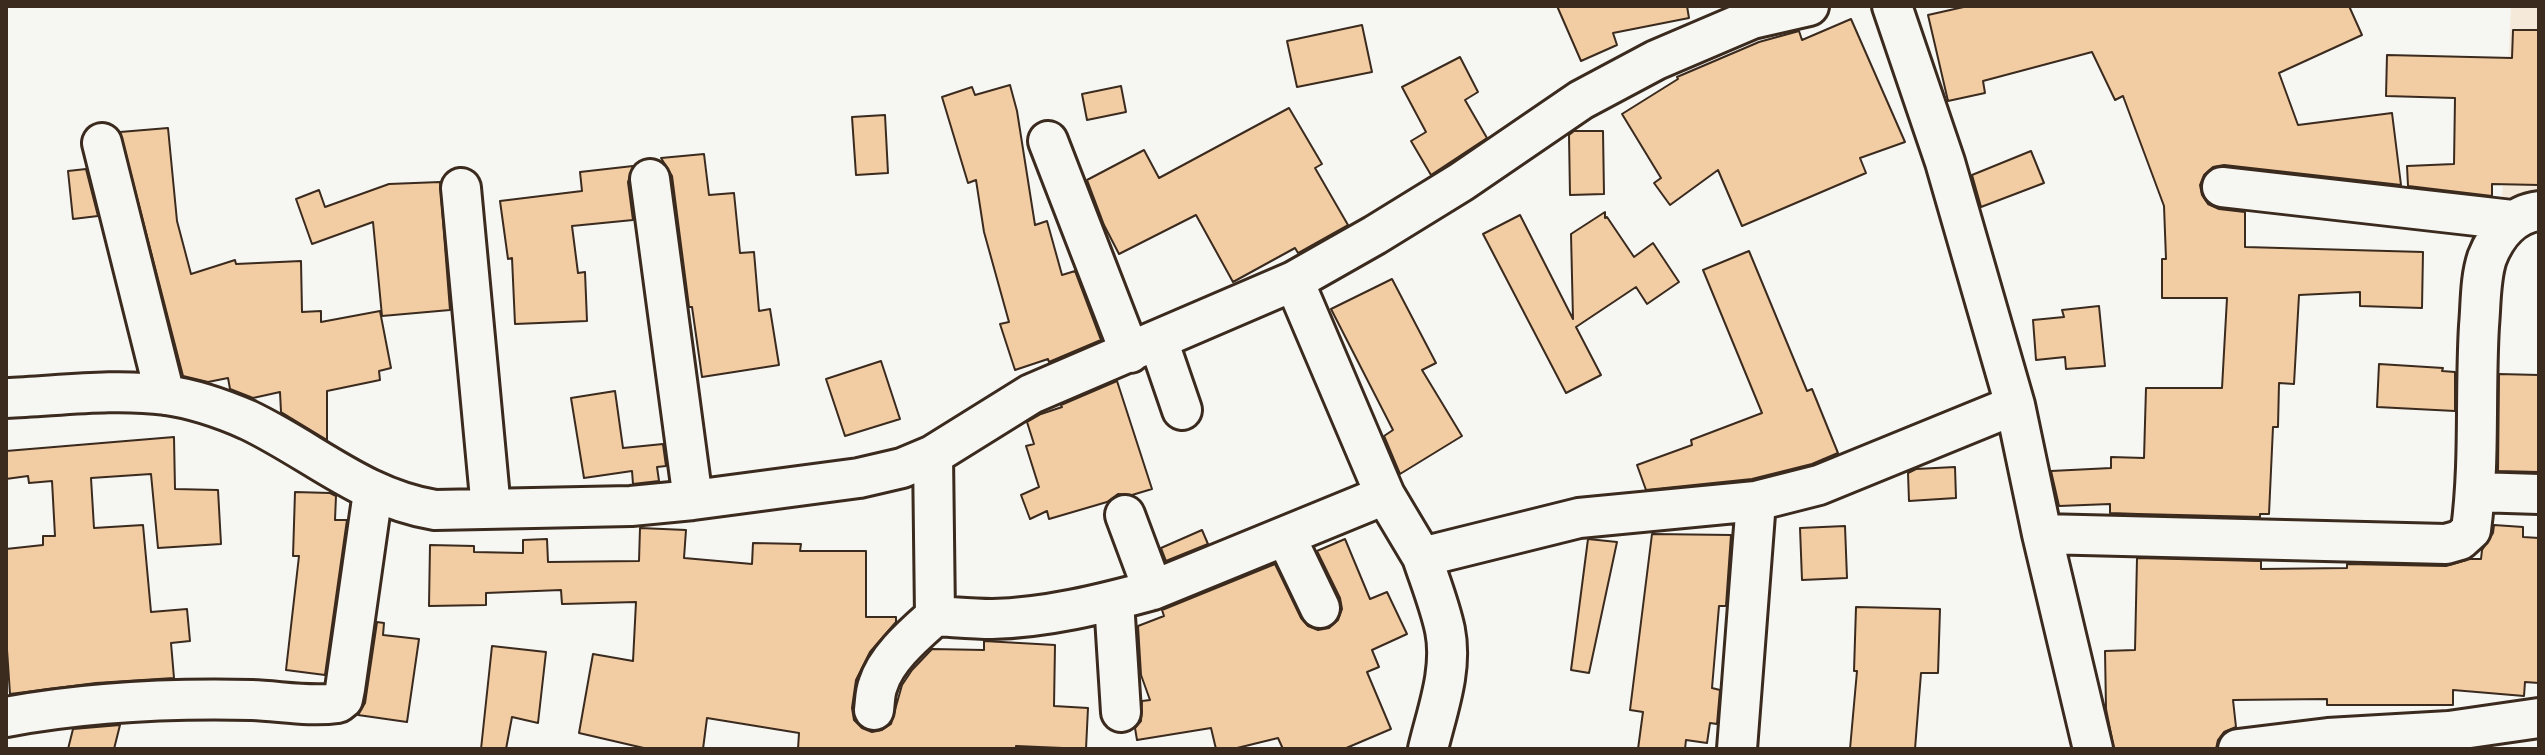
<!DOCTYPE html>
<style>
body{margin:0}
#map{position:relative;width:2545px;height:755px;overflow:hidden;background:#f6f6f2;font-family:"Comic Neue",sans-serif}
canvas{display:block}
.frame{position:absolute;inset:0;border:8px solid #3b2a1e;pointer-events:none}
</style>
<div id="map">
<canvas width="2545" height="755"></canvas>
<div class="frame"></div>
</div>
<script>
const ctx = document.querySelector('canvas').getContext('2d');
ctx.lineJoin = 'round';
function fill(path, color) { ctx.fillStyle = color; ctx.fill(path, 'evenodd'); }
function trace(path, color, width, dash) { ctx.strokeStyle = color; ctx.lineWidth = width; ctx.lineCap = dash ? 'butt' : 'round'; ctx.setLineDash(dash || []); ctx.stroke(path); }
const built = new Path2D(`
 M2511,6H2539V193L2502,199Z`);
const building = new Path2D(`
 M1557,6H1687L1689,18L1613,33L1617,45L1581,61Z
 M1968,6H2349L2362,35L2279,73L2298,125L2392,113L2401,185L2224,165L2213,167L2204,175L2200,185L2202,195L2208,204L2219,209L2245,212V247L2423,252L2422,308L2360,306V292L2299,295L2294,384L2279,383L2278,427H2273L2269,514H2260V517L2138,514L2110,513V504L2059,506L2051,471L2111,468V457L2144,458L2146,388H2222L2227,298H2162V259H2166L2164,206L2123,96L2115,100L2092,52L1983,81L1985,93L1948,101L1928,15Z
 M1851,19L1905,142L1860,158L1866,173L1742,226L1718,170L1670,205L1654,183L1661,178L1622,114L1678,79L1677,77L1759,42L1799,31L1802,40Z
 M1362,25L1372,72L1297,87L1287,41Z
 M2513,30H2539V185L2492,184V196L2408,186L2407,166L2454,164L2455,98L2386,96L2387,55L2512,58Z
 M1460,57L1478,92L1465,100L1487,138L1431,175L1411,141L1426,132L1402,87Z
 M1010,85L1017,111L1035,225L1047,221L1062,275L1075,271L1101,340L1049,362L1048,359L1015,370L1000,324L1009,322L984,232L976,180L968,183L942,97L972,87L975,95Z
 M1121,86L1126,112L1087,120L1082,94Z
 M1289,108L1322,164L1315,168L1348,225L1298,253L1295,248L1233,282L1196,215L1119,254L1104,225L1087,180L1144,150L1159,178Z
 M885,115L888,173L856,175L852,117Z
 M168,128L177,221L191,274L235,260L236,264L301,261L302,312L321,311V322L380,311L391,368L379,371L380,380L327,391V440L281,412L280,392L253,398L230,389L228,378L208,382L183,376L120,132Z
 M1574,131H1603L1604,194L1570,195L1569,135Z
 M2031,151L2044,183L1981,207L1972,175Z
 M704,154L709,195L734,193L740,253L754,252L759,311L770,309L779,365L702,377L692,307H689L672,176L661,158Z
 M633,166L628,182L633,220L572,226L578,273L585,272L587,321L515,324L512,258L508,259L500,201L582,191L580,172Z
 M86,169L98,216L73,219L68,171Z
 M440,182L450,310L382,316L373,222L312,244L296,199L319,190L325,207L389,184Z
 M1605,212V218L1607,217L1634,257L1653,243L1679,282L1647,304L1636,287L1576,327L1601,375L1566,393L1483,234L1520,215L1573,319L1571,234Z
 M1749,251L1807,391L1812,389L1838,453L1812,464L1752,479L1646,490L1637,465L1692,445L1691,440L1762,413L1703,270Z
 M1392,279L1436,363L1422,370L1462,436L1400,474L1384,436L1393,430L1331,309Z
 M2099,306L2105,366L2066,369L2065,357L2036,360L2033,320L2064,317L2062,310Z
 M881,361L900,419L845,436L826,379Z
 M2379,364L2443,368L2442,371L2455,372V411L2377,407Z
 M2499,374L2539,375V472L2498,471Z
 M1117,381L1152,489L1132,495L1118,494L1107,502L1049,519L1047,511L1030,519L1021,495L1039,487L1026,446L1034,444L1027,422L1041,414L1062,407L1061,405Z
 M615,391L623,448L663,444L666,466L657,467L659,481L633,484L632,471L584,478L571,398Z
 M174,437L175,489L218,490L221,544L158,548L151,474L91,478L94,528L143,525L151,612L187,609L190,641L171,643L174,678L96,683L10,694L6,635V549L43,545V536H55L52,481L29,483L28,476L6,479V451Z
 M1955,467L1956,498L1909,501L1908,473L1916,469Z
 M295,492L330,493L336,496L335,520H347L325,675L286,670L299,556H293Z
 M2494,525L2523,527V537L2539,538V683L2525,682L2524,696L2453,690V705H2327V699L2233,700L2236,727L2224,732L2218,740L2216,749H2114L2106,709L2105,651L2135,650L2137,558L2261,561V569L2347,568V564L2446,566L2470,559H2481L2482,550L2493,533Z
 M1845,526L1847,578L1802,580L1800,528Z
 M640,528L686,530L684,558L752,564L753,543L801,544L800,551H866V617H896V622L870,652L856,680L852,708L854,720L862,728L872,732L882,730L891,724L902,685L912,670L932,649L984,650V641L1055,645L1054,706L1088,708L1086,749L1016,746V749H798L799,733L707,718L703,749H648L579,733L593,654L633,661L636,602L562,604L561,590L486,593V605L429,606L430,545L474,546V552L523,553V540L547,539L548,562L639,561Z
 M1202,530L1208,544L1166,561L1161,548Z
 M1652,534L1731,535L1726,606H1719L1712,688L1720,690L1717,724L1710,723L1707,743L1686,740L1685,749H1638L1643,712L1630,710Z
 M1345,539L1370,599L1387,592L1407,634L1372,650L1379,667L1367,672L1391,729L1344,749H1283L1278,738L1233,749H1216L1211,728L1137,740L1135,728L1141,721L1142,701L1150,700L1141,675L1138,626L1164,616L1162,610L1275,564L1301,618L1308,626L1318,630L1329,628L1338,620L1342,609L1340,598L1317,551Z
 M1588,539L1617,542L1589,673L1571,670Z
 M1856,607L1940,609L1938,673H1921L1915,749H1850L1857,671H1854Z
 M377,622L384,623L383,635L419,639L407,722L358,715L365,703Z
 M492,646L546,652L538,723L512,717L506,749H481Z
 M120,725L114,749H68L73,729Z`);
const minor = new Path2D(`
 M1809,6L1752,19L1656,60L1581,100L1461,182L1375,235L1294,281L1385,495L1422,557L1579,518L1756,501L1819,485L2015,405
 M1892,6L1945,162L2015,405L2042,534L2093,749
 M1048,141L1130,353
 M102,143L165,395
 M650,179L693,500
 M2222,187L2512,220
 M461,188L491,509
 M1158,340L1182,410
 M6,398C58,396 114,388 166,395C194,399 223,409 248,420C313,451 362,498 435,510L631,506L693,500L859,478L902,468L933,455L1031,394L1294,281
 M933,455L935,616
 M2476,492L2539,494
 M1125,515L1153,590
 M2042,534L2446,544L2460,540L2471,530C2480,462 2475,394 2479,326C2481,304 2480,279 2487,258C2496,235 2513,214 2539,211
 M1286,537L1320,608
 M1422,557C1430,581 1440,606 1445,630C1453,670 1437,711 1428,749
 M1114,601L1121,712
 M874,710C875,702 875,692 878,685C886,658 915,634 935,616C954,617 973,619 992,619C1045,618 1102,604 1153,590L1385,495
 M6,717C87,702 169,698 252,700C280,701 309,707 338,703L343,699L345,689L373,492
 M1737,749L1756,501
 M2238,749L2328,738L2449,731L2539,718`);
fill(built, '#f5e9da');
fill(building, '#f2cca2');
trace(building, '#3b2a1e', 2);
trace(minor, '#3b2a1e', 44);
trace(minor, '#f6f6f2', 38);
</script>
